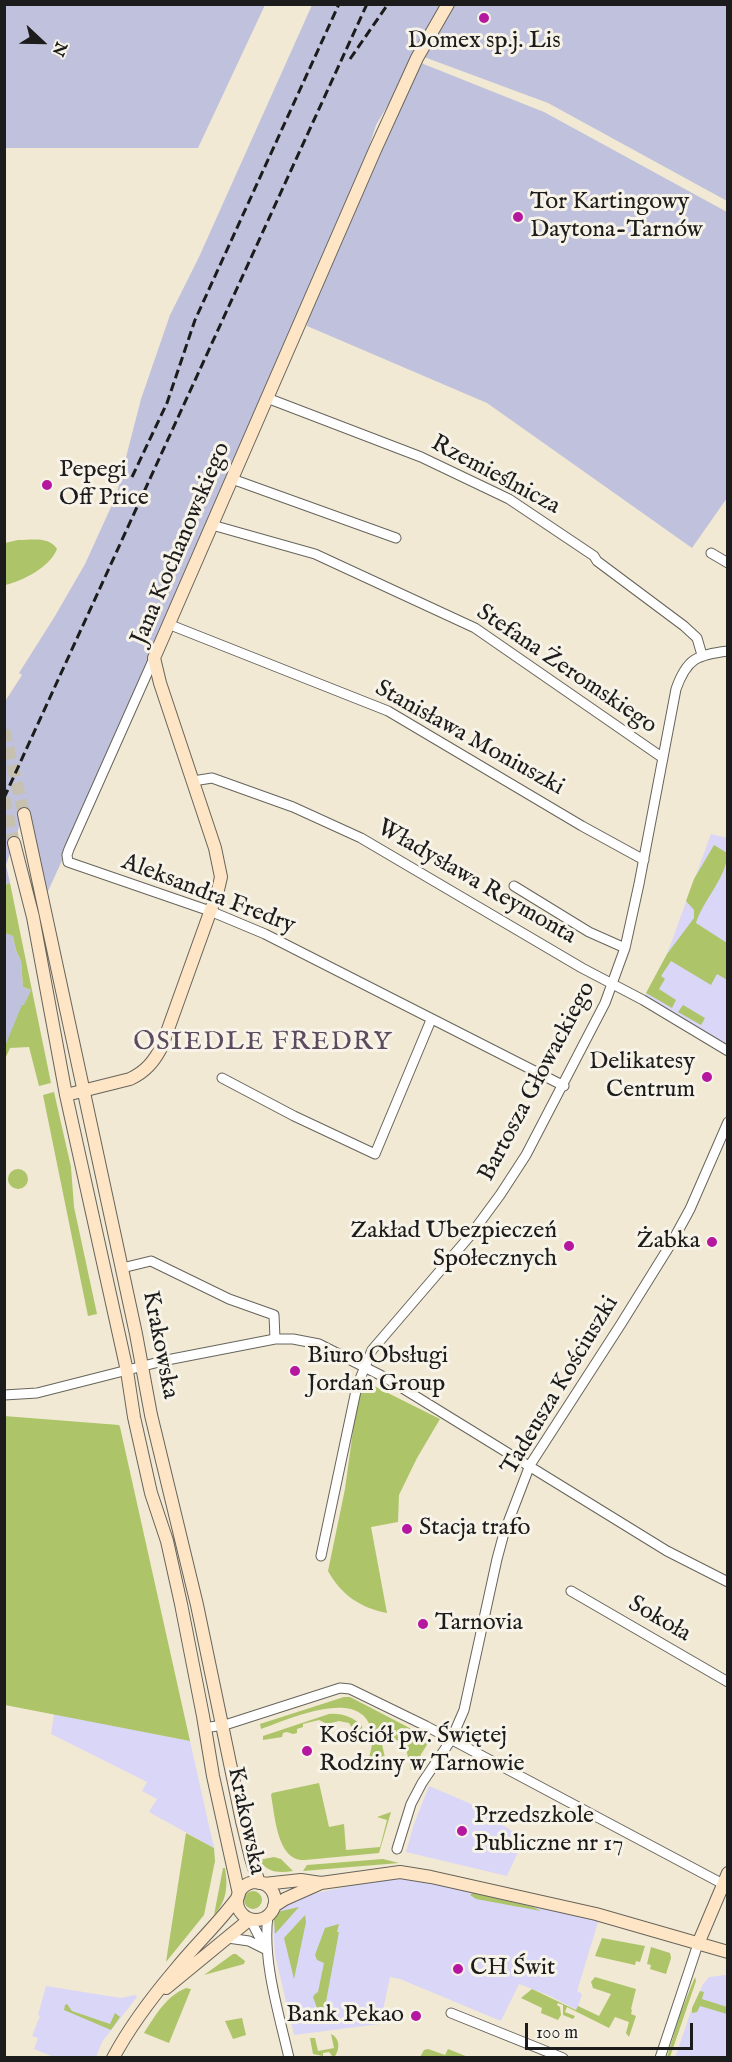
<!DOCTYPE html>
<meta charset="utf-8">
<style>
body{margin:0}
#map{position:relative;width:732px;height:2062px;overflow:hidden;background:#f1e9d3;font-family:"IM FELL English",serif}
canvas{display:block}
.frame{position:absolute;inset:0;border:6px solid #1c1c1c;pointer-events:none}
.north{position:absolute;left:12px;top:12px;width:60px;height:60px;-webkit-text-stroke:4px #f7f3e8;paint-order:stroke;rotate:112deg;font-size:16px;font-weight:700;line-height:24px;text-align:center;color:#1c1c1c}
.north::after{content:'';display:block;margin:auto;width:21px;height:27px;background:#1c1c1c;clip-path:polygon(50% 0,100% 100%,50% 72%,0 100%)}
.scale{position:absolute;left:525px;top:2023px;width:168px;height:27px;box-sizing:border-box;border:3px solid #1c1c1c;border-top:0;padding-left:8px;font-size:18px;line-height:21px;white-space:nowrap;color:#1c1c1c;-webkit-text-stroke:4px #f7f3e8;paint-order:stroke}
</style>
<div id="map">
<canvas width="732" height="2062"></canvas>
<div class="frame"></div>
<div class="north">N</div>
<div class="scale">100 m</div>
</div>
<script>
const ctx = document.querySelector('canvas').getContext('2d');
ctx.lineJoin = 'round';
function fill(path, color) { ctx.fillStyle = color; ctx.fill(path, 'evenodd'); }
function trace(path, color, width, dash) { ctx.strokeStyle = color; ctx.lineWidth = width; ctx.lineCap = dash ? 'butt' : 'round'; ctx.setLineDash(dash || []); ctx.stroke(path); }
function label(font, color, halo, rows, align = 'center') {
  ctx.font = font + ' "IM FELL English",serif'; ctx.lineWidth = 6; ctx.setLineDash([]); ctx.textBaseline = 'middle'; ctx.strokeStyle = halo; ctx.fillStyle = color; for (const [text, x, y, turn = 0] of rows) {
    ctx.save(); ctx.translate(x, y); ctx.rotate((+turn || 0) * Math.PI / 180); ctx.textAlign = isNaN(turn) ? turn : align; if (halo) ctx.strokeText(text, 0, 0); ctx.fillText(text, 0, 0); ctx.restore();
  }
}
const built = new Path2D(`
 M711,834L727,838V1051L643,1000L667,954Z
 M54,1714L190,1741L214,1848L149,1812L157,1799L142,1791L147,1782L51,1734Z
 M429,1786L469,1803L524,1839L507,1876L406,1852L414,1824Z
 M395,1876L428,1880L599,1919L577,1991L582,1994L577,2010L548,1995L519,1984L501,2021L400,1979L390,1977L380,2024L294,2035L275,1955L273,1919L275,1912L294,1898Z
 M725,1975L727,1976V2057L675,2058L692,2008L703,1984L709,1977Z
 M46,1986L121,1998L135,1995L137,1997L102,2042L96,2057H54L34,2049L38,2038L32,2036L40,2016L38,2015Z`);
const industrial = new Path2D(`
 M4,5L5,4L265,5L198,148H5Z
 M312,5H448L376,125L361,172L150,669L43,902L23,816L6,865L10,883L5,885L4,703L22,675L19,673L55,616L85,564L116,496L141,399L170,315L199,257Z
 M454,5H727V201L548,103L424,57Z
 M421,63L544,112L727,212V498L692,548L487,403L307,326L310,311L355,207Z
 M5,933L13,936L16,950L21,961L23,987L31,990L5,1051Z`);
const green = new Path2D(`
 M18,540C32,540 49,536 57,549C50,567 23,581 5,585V543Z
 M714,845L727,853C728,876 703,900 696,923L727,943V980L717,974L711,985L671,961L661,976L665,979L659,989L676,1000L672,1008L646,993L667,954L694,918V910L686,901L694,879Z
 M10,883L51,1083L39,1086L29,1047L10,1048L5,1059V1046L22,1005H24L31,990L23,987L21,961L16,950L13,936L5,933V885Z
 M683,1005L705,1018L701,1025L678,1012Z
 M54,1092L71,1167L74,1207L97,1314L88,1316L43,1095Z
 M8 1179a10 10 0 1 1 20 0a10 10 0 1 1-20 0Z
 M360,1379L440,1419L417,1458L399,1495L398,1522L371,1527L387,1613C361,1608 341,1595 328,1571L345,1489Z
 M4,1416L119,1425L120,1427L190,1741L5,1705Z
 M344,1697H350L425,1736L428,1743L411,1771L404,1739L382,1744L385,1758L377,1760L369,1758C371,1750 373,1743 372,1735C366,1683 288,1720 261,1729L260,1724Z
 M329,1714C342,1713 353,1717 362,1726L363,1733C356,1735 352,1728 349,1723L339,1721L327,1724L319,1720L303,1724V1727L297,1729V1733L293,1734L287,1732L283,1733L282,1737L263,1740V1736Z
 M319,1783L329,1827L344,1824L346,1850L380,1847L387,1820L377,1817L391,1812L379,1853L305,1860C277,1862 275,1815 271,1795L272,1793Z
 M186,1833L214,1848L215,1861L204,1915L166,1962Z
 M274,1857L281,1859L293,1871C279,1873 268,1873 259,1860Z
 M383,1859L399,1863L303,1871L307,1865Z
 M223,1868H225C228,1886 227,1901 214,1915Z
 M244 1900a9 9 0 1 1 18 0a9 9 0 1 1-18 0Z
 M473,1893L533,1907L541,1911L476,1899L470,1895Z
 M299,1907L275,1934L274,1919L277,1912Z
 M305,1915L306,1922L294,1979L284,1938Z
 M339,1924L337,1932H339L325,2007L317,2008L313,1997L315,1994L318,1992L324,1963L317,1960L315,1955L325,1928Z
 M602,1938L645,1946L640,1962L636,1961L635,1965L595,1956Z
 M651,1947L670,1953L671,1958L666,1974L650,1969L651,1965L647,1964Z
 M233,1954H236L245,1961L244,1964L204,1975Z
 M595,1977L636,1989L631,2009L632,2010L631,2014L636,2016L629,2037L626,2033L629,2022L615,2017L609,2028L567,2007L565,2012L575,2016L573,2019L563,2015V2005L558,2003L557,2005L560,2007L561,2015L558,2020L541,2013L542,2008L521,1998L532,1989L576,2010L578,2006L599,2016L611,1994L593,1988L591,1982Z
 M695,1977L696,1981L670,2057H667L680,2014Z
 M186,1988L191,1989L169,2043L144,2033C155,2016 166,1996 186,1988Z
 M700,1991L704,1992L702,1999L727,2007V2014L700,2006L697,2012L692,2013V2008Z
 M67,2004L72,2011L110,2024L115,2013L120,2017L111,2030L64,2010L65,2005Z
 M242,2018L246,2035L233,2039L225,2021Z
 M331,2034C340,2038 340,2049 335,2056L333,2057L329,2052L323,2053V2056L313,2054L310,2038H315L318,2051L334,2048Z
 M428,2049L445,2055L448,2049L468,2057H420L424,2050Z`);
const secondaryTunnel = new Path2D(`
 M4,730L24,814
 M4,798L14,843`);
const street = new Path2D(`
 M267,398L421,457L509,499L594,556L597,561L684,626L697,638L702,655
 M232,479L396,538
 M212,525L315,554L475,628L663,758
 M711,553L728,563
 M168,624L388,711L582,826L644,860
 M154,658L69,849L67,855L68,862L210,911L265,934L564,1086
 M193,781L212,778L293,807L361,838L582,968L643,1000L728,1051
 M514,886L589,932L625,948
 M222,1078L294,1116L375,1154L431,1020
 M122,1268L151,1261L229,1299L274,1315L275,1339
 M4,1395L37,1393L167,1360L275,1339H293L319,1344L386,1378L667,1551L728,1582
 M321,1556L357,1386L372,1350L469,1237L500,1195L526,1155L605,1003L625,948L639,884L676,689C687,658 697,655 728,651
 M571,1591L728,1682
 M205,1728L228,1724L340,1688L350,1689L426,1726L723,1884
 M397,1849L411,1804L422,1783L451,1740L464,1710L497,1559L504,1533L530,1465L621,1324L672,1242L690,1209L728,1122
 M268,1916C262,1960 279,2014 289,2058
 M250,1919L265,1948
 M228,1938L249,1941L265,1949
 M451,2013L563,2058
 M660,2058L698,1944`);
const secondary = new Path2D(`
 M24,814L136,1334L151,1415L197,1605L242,1821L251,1858L259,1883
 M14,843L33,917L66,1095L127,1371L134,1417L151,1493L167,1541L181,1604L203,1716L213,1776L239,1894
 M66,1095L130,1079C145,1072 154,1062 162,1046L218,890L221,877L215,848L160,683L154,658L375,150L417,58L448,4
 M237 1901a19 19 0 1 1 38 0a19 19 0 1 1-38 0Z
 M264,1884L301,1880L321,1883L400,1872L431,1877L596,1914L728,1952
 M274,1906L285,1899L321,1883
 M698,1944L728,1873
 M166,1988L250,1919
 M113,2058C129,2028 153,1996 175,1970C195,1945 219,1923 238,1897`);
const rail = new Path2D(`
 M350,59L388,4
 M132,477L167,403L195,320L339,4
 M4,798L367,4`);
const markers = [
 [484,18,6,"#b5179e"],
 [518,217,6,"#b5179e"],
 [47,485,6,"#b5179e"],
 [707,1077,6,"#b5179e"],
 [712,1242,6,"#b5179e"],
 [569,1246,6,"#b5179e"],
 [295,1371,6,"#b5179e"],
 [407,1529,6,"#b5179e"],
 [423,1624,6,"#b5179e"],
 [307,1751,6,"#b5179e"],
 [462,1831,6,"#b5179e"],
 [458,1969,6,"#b5179e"],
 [416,2016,6,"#b5179e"]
];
const poiNames = [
 ["Domex sp.j. Lis",484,42,"center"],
 ["Tor Kartingowy",530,203],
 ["Daytona-Tarnów",530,231],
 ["Pepegi",59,471],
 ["Off Price",59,499],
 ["Delikatesy",695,1063,"right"],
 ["Centrum",695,1091,"right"],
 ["Zakład Ubezpieczeń",557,1232,"right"],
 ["Społecznych",557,1260,"right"],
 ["Żabka",700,1242,"right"],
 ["Biuro Obsługi",307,1357],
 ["Jordan Group",307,1385],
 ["Stacja trafo",419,1529],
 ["Tarnovia",435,1624],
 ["Kościół pw. Świętej",319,1737],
 ["Rodziny w Tarnowie",319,1765],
 ["Przedszkole",474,1817],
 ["Publiczne nr 17",474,1845],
 ["CH Świt",470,1969],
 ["Bank Pekao",404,2016,"right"]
];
const streetNames = [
 ["Rzemieślnicza",495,476,28],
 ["Jana Kochanowskiego",182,544,-67],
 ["Stefana Żeromskiego",566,670,34],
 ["Stanisława Moniuszki",469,739,29],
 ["Władysława Reymonta",476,883,30],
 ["Aleksandra Fredry",208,895,21],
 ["Bartosza Głowackiego",538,1082,-62],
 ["Krakowska",159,1345,79],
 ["Tadeusza Kościuszki",561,1386,-59],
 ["Sokoła",659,1620,30],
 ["Krakowska",245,1821,78]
];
const neighbourhoodNames = [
 ["OSIEDLE FREDRY",263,1044]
];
fill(built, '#dad6f7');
fill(industrial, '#c0c2dd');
fill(green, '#adc469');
trace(secondaryTunnel, '#c6c0ae', 12, [12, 6]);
trace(street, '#67645c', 11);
trace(secondary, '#67645c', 14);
trace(street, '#fff', 9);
trace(secondary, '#fee5c5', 12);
trace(rail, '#1c1c1c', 3, [9, 4.5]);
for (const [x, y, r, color] of markers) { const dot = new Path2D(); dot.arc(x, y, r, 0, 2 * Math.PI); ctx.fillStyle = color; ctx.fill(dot); trace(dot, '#f7f3e8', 2); }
label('24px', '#1c1c1c', '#f7f3e8', poiNames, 'left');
label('24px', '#1c1c1c', '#f7f3e8', streetNames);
ctx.letterSpacing = '1.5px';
label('26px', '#5c4a5e', '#f7f3e8', neighbourhoodNames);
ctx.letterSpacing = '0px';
</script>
